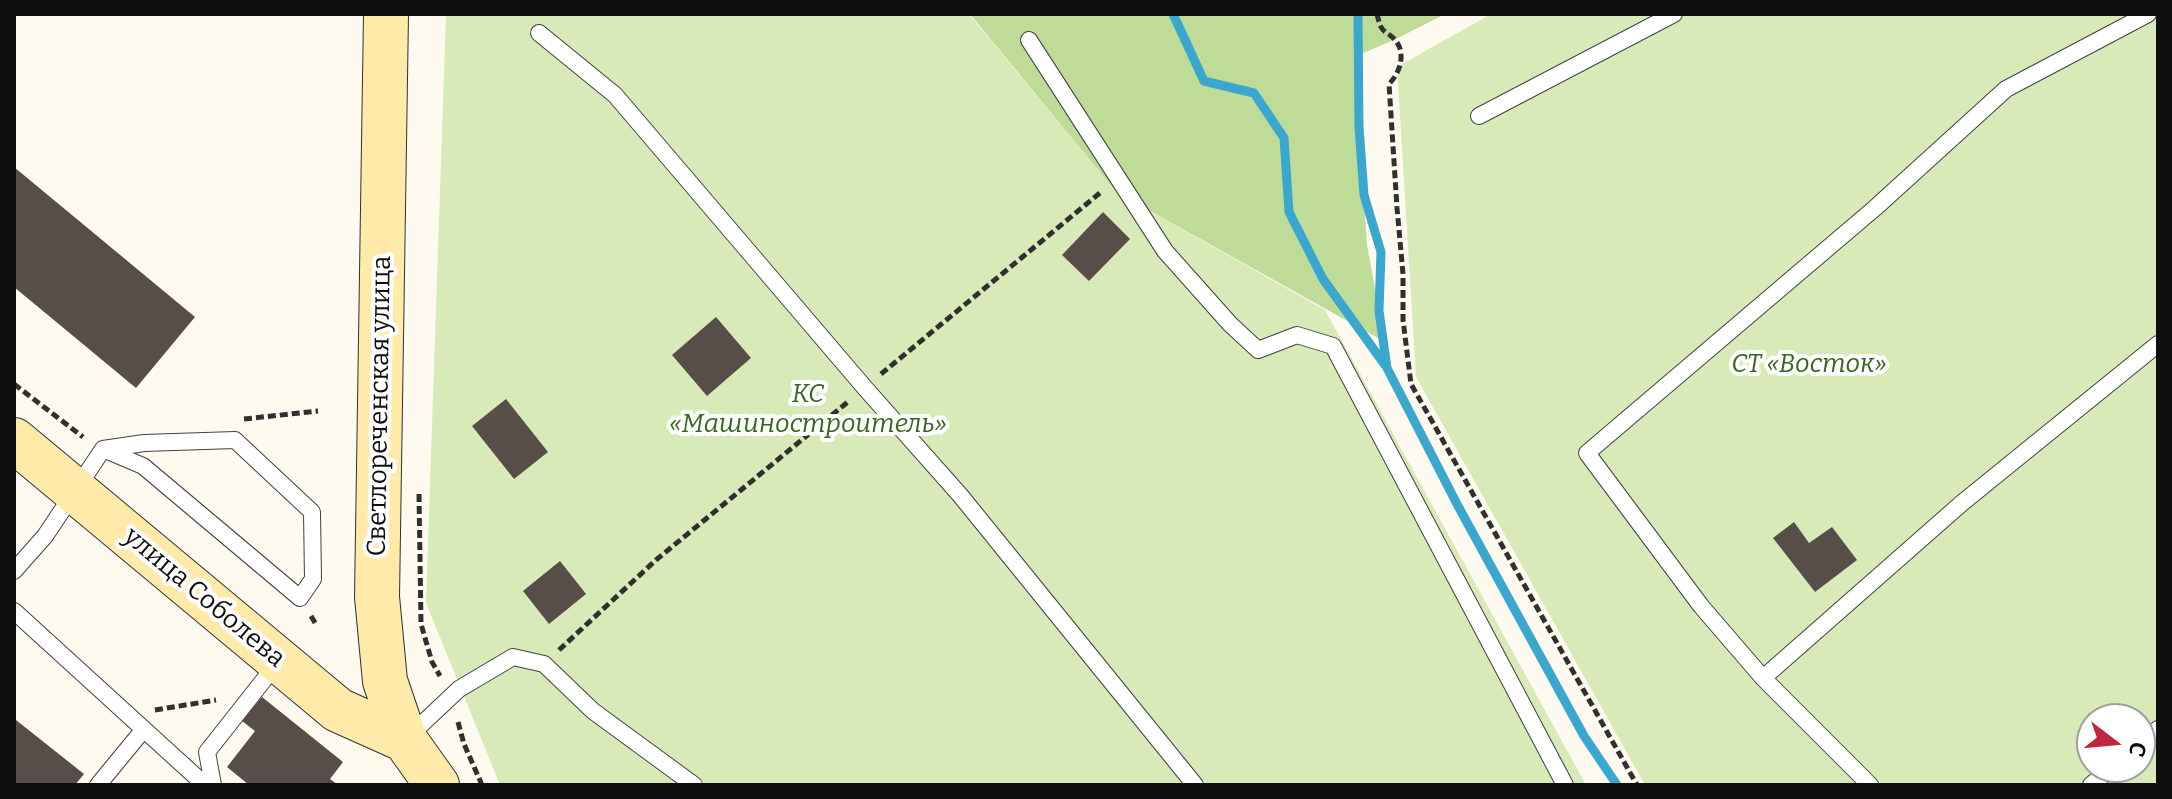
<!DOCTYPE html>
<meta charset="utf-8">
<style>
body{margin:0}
#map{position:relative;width:2172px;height:799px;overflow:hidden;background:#fffaef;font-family:Bitter,serif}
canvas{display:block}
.frame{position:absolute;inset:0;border:16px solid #0e0e0e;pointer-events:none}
.north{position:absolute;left:2076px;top:703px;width:80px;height:80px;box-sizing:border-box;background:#fff;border:2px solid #9f9f9f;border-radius:50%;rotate:106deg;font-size:22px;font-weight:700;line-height:32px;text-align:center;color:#0e0e0e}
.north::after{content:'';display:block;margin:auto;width:28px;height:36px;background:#c02541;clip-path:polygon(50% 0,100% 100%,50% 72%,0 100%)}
</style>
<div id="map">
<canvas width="2172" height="799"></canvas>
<div class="frame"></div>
<div class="north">С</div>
</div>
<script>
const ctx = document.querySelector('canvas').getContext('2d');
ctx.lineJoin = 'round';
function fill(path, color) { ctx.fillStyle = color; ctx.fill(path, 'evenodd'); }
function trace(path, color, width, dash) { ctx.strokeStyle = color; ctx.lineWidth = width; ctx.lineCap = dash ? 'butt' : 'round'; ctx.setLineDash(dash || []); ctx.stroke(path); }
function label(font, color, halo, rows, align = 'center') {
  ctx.font = font + ' Bitter,serif'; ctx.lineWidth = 8; ctx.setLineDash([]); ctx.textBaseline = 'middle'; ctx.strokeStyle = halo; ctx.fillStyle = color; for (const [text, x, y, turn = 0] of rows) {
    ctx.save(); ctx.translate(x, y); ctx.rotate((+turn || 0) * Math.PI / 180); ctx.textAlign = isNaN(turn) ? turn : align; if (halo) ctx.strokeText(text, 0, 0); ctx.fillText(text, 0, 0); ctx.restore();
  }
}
const green = new Path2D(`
 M446,14H969L1116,192L1325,310L1586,785H500L426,603Z
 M1491,14H2158V785H1645L1416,377L1397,67ZM2092,719H2140V767H2092Z`);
const forest = new Path2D(`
 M970,14H1445L1396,39L1354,57L1367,245L1385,342L1116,192Z`);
const stream = new Path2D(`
 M1173,14L1204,81L1254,93L1284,138L1289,212L1323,279L1385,365
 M1358,14L1359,127L1364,195L1381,252L1379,311L1387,368L1458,506L1584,736L1617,785`);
const building = new Path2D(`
 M14,167L195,317L136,388L14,287Z
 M1103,212L1130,239L1089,281L1062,255Z
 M716,317L751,358L707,396L672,355Z
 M506,399L548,452L514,479L472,426Z
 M1794,522L1809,543L1832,527L1857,560L1815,592L1773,538Z
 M560,561L586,594L549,624L523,591Z
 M262,697L343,762L330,779L338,785H249L227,767L255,731L242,721Z
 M16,720L84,774L75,785H14V722Z`);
const path = new Path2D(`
 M1377,14C1378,18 1379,23 1381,27C1384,33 1392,35 1396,41C1406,54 1400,73 1389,84L1397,208L1403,274V320L1411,384L1637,785
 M881,374L1101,192
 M14,384L83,437
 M244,419L318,411
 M419,494L421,624L432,662L440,676
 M311,616L317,626
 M559,650L656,560L849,401
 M155,710L216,700
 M458,722L464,744L482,785`);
const lane = new Path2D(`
 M539,33L615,95L865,388L960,495L1195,785
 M1029,40L1165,251L1230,324L1258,350L1297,335L1333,346L1565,785
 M1479,116L1674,14
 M14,571L45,536L103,449L144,443L235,440L312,512L313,579L300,598L143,466L103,449
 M14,611L205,785
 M1763,678L1962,503L2158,344
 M407,738L459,689L513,657L544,664L593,711L694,785
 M2140,745L2158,729
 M98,785L144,729
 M213,785L207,752L278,662
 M1870,785L1763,678L1701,606L1587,453L1875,208L2006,89L2148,14
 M2091,785L2113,767`);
const secondary = new Path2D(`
 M386,14L377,597L385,681L405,740L437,785
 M14,440L338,710L405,740`);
const parkNames = [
 ["СТ «Восток»",1809,365],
 ["КС",808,395],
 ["«Машиностроитель»",808,425]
];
const streetNames = [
 ["Светлореченская улица",380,406,-89],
 ["улица Соболева",204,598,40]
];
fill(green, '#d9eab9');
fill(forest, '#bfdb98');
trace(stream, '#3aa7ce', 9);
fill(building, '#574e4a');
trace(lane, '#414141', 18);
trace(secondary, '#303030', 46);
trace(path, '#303030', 5, [8, 4]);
trace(lane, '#fff', 16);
trace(secondary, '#ffeaaa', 44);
label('italic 26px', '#37671e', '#fff', parkNames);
label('26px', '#0e0e0e', '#fff', streetNames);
</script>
